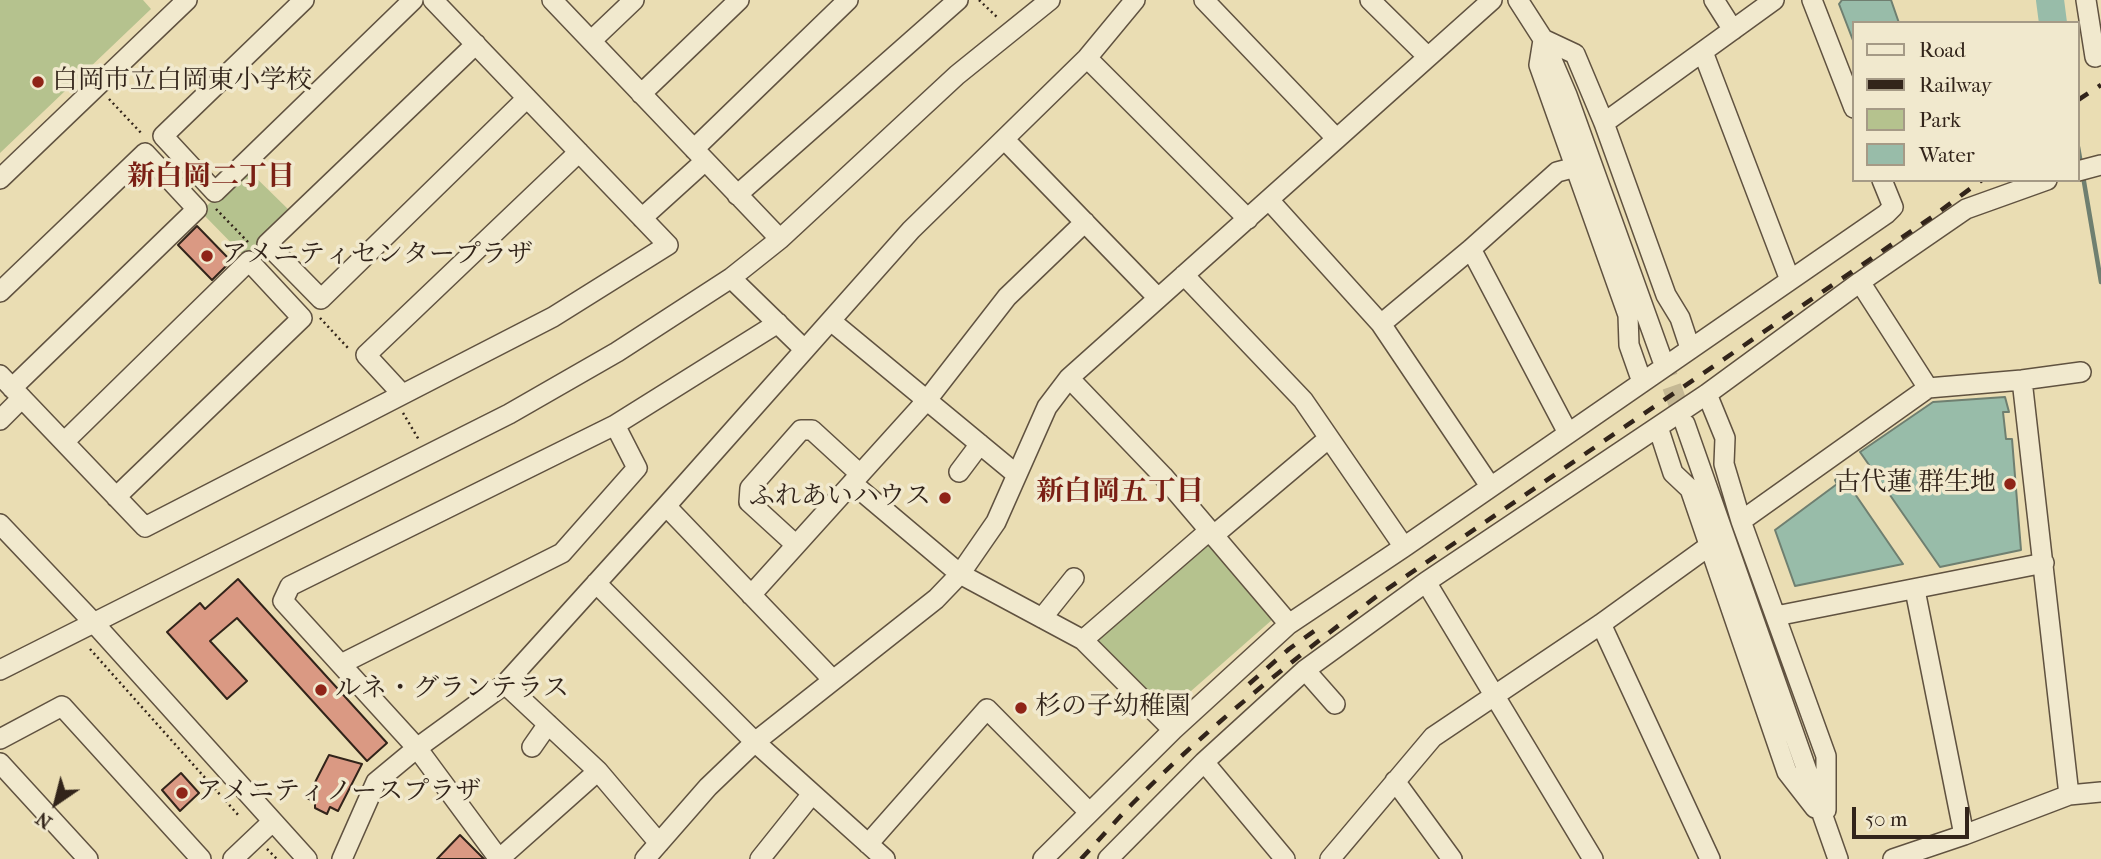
<!DOCTYPE html>
<meta charset="utf-8">
<style>
body{margin:0}
#map{position:relative;width:2101px;height:859px;overflow:hidden;background:#eaddb3;font-family:"IM FELL French Canon",serif}
canvas{display:block}
.legend{position:absolute;left:1852px;top:21px;width:228px;height:161px;box-sizing:border-box;background:#f1e9ce;border:2px solid #a59a86;margin:0;padding:9px 12px;list-style:none;font-size:21px;color:#32241a}
.legend li{display:flex;align-items:center;gap:14px;height:35px}
.legend b{width:35px;border:2px solid #a59a86}
.north{position:absolute;left:21px;top:768px;width:70px;height:70px;-webkit-text-stroke:5px #f1e9ce;paint-order:stroke;rotate:215deg;font-size:19px;font-weight:700;line-height:28px;text-align:center;color:#32241a}
.north::after{content:'';display:block;margin:auto;width:24px;height:32px;background:#32241a;clip-path:polygon(50% 0,100% 100%,50% 72%,0 100%)}
.scale{position:absolute;left:1852px;top:807px;width:117px;height:32px;box-sizing:border-box;border:4px solid #32241a;border-top:0;padding-left:9px;font-size:21px;line-height:24px;white-space:nowrap;color:#32241a;-webkit-text-stroke:5px #f1e9ce;paint-order:stroke}
</style>
<div id="map">
<canvas width="2101" height="859"></canvas>
<ul class="legend">
<li><b style="height:9px;background:#f1e9ce"></b>Road</li>
<li><b style="height:9px;background:#32241a"></b>Railway</li>
<li><b style="height:19px;background:#b5c28e"></b>Park</li>
<li><b style="height:19px;background:#98bca9"></b>Water</li>
</ul>
<div class="north">N</div>
<div class="scale">50 m</div>
</div>
<script>
const ctx = document.querySelector('canvas').getContext('2d');
ctx.lineJoin = 'round';
function fill(path, color) { ctx.fillStyle = color; ctx.fill(path, 'evenodd'); }
function trace(path, color, width, dash) { ctx.strokeStyle = color; ctx.lineWidth = width; ctx.lineCap = dash ? 'butt' : 'round'; ctx.setLineDash(dash || []); ctx.stroke(path); }
function label(font, color, halo, rows, align = 'center') {
  ctx.font = font + ' "IM FELL French Canon","Noto Serif JP",serif'; ctx.lineWidth = 7; ctx.setLineDash([]); ctx.textBaseline = 'middle'; ctx.strokeStyle = halo; ctx.fillStyle = color; for (const [text, x, y, turn = 0] of rows) {
    ctx.save(); ctx.translate(x, y); ctx.rotate((+turn || 0) * Math.PI / 180); ctx.textAlign = isNaN(turn) ? turn : align; if (halo) ctx.strokeText(text, 0, 0); ctx.fillText(text, 0, 0); ctx.restore();
  }
}
const green = new Path2D(`
 M0,0H143L151,9L0,153Z
 M245,167L291,212L246,258L201,212Z
 M1208,539L1273,619L1166,713L1094,639Z`);
const water = new Path2D(`
 M1842,0H1891L1899,23H1854V43L1839,4Z
 M2005,397L2009,412H2003L2006,439H2012L2021,550L1940,567L1860,452L1933,402Z
 M1842,475L1903,564L1795,586L1775,530L1837,484L1835,480Z`);
const stream = new Path2D(`
 M2078,147L2081,164
 M2083,176L2101,282`);
const river = new Path2D(`
 M2050,0L2053,23`);
const building = new Path2D(`
 M197,226L231,261L212,280L178,245Z
 M238,579L387,743L367,761L237,618L210,641L247,681L227,699L167,632L200,603L205,609Z
 M329,755L362,764L338,811L330,807L327,814L315,808V802L307,798Z
 M181,773L199,793L180,811L162,790Z
 M460,835L484,859H437Z`);
const minorTunnel = new Path2D(`
 M1662,359L1685,424`);
const path = new Path2D(`
 M979,0L998,18
 M109,99L143,135
 M216,209L248,242
 M320,318L349,349
 M403,413L419,440
 M90,649L240,817
 M267,849L277,859`);
const minor = new Path2D(`
 M304,0L163,136L215,192L413,0
 M552,0L780,239
 M1204,0L1336,138
 M1370,0L1428,57
 M1518,0L1543,39L1567,95L1662,359
 M1714,0L1733,30
 M1812,0L1854,108
 M2086,0L2095,57L2101,55
 M1543,39L1575,54L1604,123L1666,295L1680,318L1690,348
 M1543,40L1539,65L1628,315L1629,345L1642,382
 M591,41L634,0
 M476,44L267,244L321,299L527,98
 M1703,52L1790,280
 M1087,58L1248,219
 M641,94L739,0
 M1604,123L1774,0
 M1005,140L1158,298
 M694,149L848,0
 M2078,171L2101,165
 M0,179L187,0
 M737,195L958,0
 M1269,200L1381,324L1490,486
 M642,218L705,161
 M1471,249L1568,433
 M1184,275L1303,400L1404,547
 M731,278L804,349
 M1860,282L1928,388
 M0,292L145,153L197,209L12,388
 M831,321L1016,474
 M1381,324L1471,249L1557,172L1576,167
 M0,375L145,527L553,317L668,245L433,0
 M1069,378L1163,476L1289,624
 M2022,380L2069,795
 M402,394L366,355L579,152
 M1707,394L1725,438L1724,464L1741,521L1826,756V810
 M0,420L22,398
 M1685,424L1838,859
 M1658,427L1673,473L1690,489L1787,772L1815,808
 M64,442L249,261L302,318L116,497
 M959,472L980,444
 M852,483L960,574L1083,640L1173,730
 M666,506L833,680
 M1741,521L1928,388L2022,380L2081,372
 M0,524L94,623L307,859
 M1214,535L1329,438
 M796,545L749,502L750,488L801,430H812L860,474
 M1426,582L1593,859
 M596,583L755,742L885,859
 M1915,590L1964,835
 M751,595L927,400L1007,297L1085,222
 M1776,616L2044,563
 M1042,618L1074,578
 M1601,624L1710,859
 M1083,640L1210,530
 M341,664L562,553L637,468L615,425L778,323
 M0,670L509,414L617,352L731,278L780,239L957,75L1050,0
 M1305,670L1335,704
 M505,684L598,771L659,843
 M0,739L62,706L201,859
 M532,747L548,724
 M1204,762L1285,859
 M0,763L88,859
 M1395,781L1452,859
 M868,844L987,709L1089,812
 M233,859L272,822
 M342,859L376,782L417,748L505,684L666,506L911,230L1087,58L1135,0
 M499,859L417,748L283,601L290,586L615,425
 M499,859L598,771
 M645,859L708,787L755,742L936,599L960,574L996,522L1047,407L1069,378L1492,0
 M760,859L812,794
 M1043,859L1173,730L1289,624L1404,547L1886,214L1893,207L1882,180
 M1108,859L1204,762L1305,670L1426,582L1707,394L1860,282L1966,209L2047,180
 M1330,859L1433,737L1601,624L1709,546
 M1893,859L1964,835L2069,795L2101,792`);
const rail = new Path2D(`
 M2078,100L2101,85
 M1249,684L1289,649L1317,629
 M1081,859C1100,839 1117,819 1136,800C1210,725 1293,660 1377,596L1932,217L1982,180`);
const markers = [
 [38,82,7,"#8f2418"],
 [207,256,7,"#8f2418"],
 [2010,484,7,"#8f2418"],
 [945,498,7,"#8f2418"],
 [321,690,7,"#8f2418"],
 [1021,708,7,"#8f2418"],
 [182,793,7,"#8f2418"]
];
const poiNames = [
 ["白岡市立白岡東小学校",52,82],
 ["アメニティセンタープラザ",221,256],
 ["古代蓮 群生地",1996,484,"right"],
 ["ふれあいハウス",931,498,"right"],
 ["ルネ・グランテラス",335,690],
 ["杉の子幼稚園",1035,708],
 ["アメニティノースプラザ",196,793]
];
const neighbourhoodNames = [
 ["新白岡二丁目",211,178],
 ["新白岡五丁目",1120,493]
];
fill(green, '#b5c28e');
fill(water, '#98bca9');
trace(water, '#6f7f70', 2);
trace(stream, '#6f7f70', 4.5);
trace(river, '#98bca9', 28);
fill(building, '#da9983');
trace(building, '#32241a', 2);
trace(minorTunnel, '#c5b894', 19, [19, 10]);
trace(minor, '#605240', 22);
trace(path, '#32241a', 2.5, [2, 3.5]);
trace(minor, '#f1e9ce', 19);
trace(rail, '#32241a', 4.5, [12, 12]);
for (const [x, y, r, color] of markers) { const dot = new Path2D(); dot.arc(x, y, r, 0, 2 * Math.PI); ctx.fillStyle = color; ctx.fill(dot); trace(dot, '#f1e9ce', 2.5); }
label('26px', '#32241a', '#f1e9ce', poiNames, 'left');
label('bold 28px', '#7a1f14', '#f1e9ce', neighbourhoodNames);
</script>
